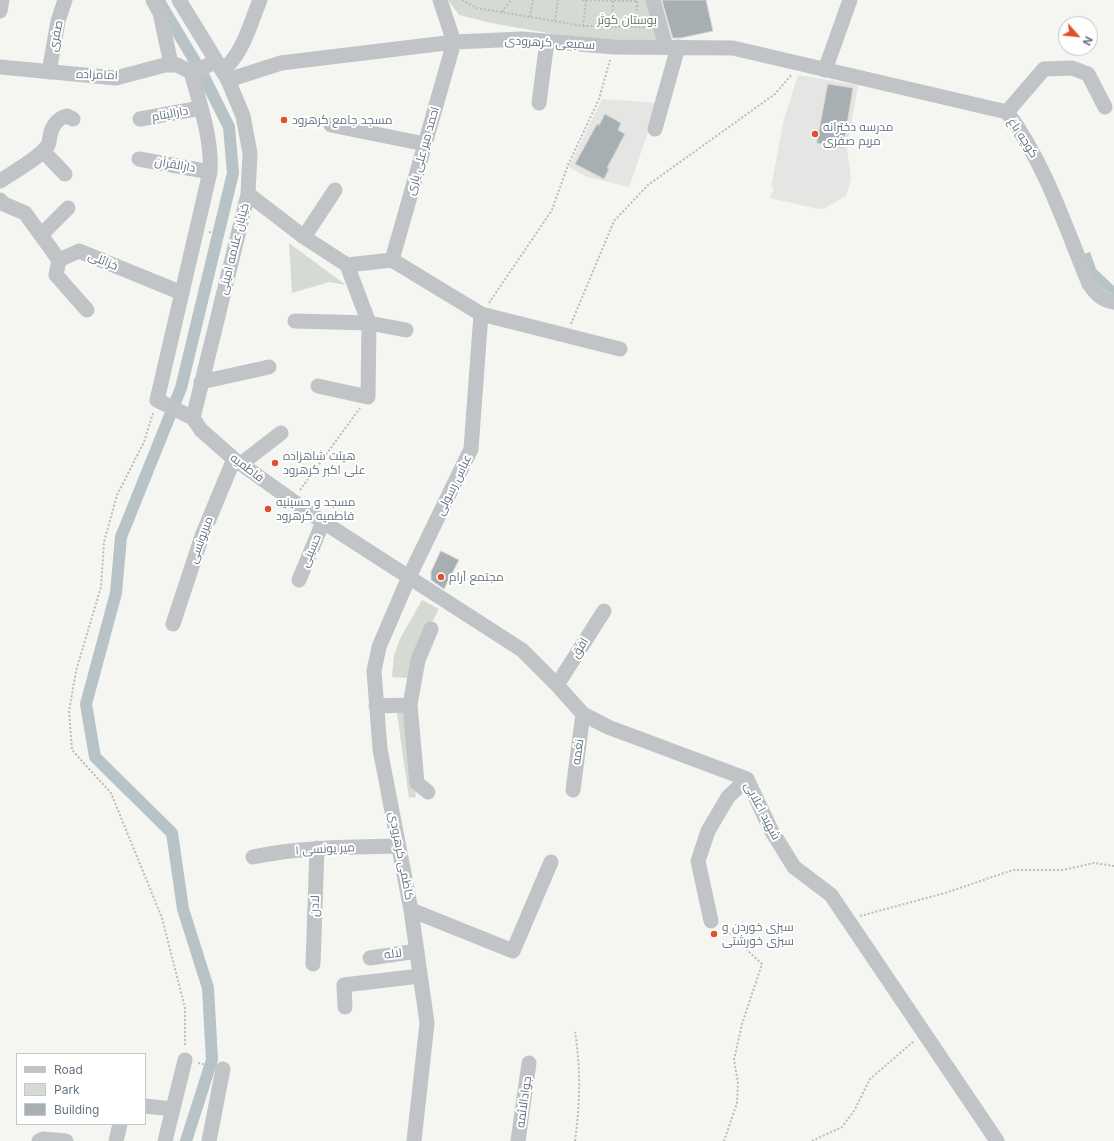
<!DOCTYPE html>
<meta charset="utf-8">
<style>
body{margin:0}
#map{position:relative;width:1114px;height:1141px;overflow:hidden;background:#f5f5f1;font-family:Inter,sans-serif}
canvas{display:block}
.legend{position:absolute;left:16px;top:1053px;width:130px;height:72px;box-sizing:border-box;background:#fff;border:1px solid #c1c7cd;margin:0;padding:5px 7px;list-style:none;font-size:12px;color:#647481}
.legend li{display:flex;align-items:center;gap:8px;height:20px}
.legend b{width:20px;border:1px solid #c1c7cd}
.north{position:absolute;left:1058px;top:16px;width:40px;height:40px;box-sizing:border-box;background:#fff;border:1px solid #c1c7cd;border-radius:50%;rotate:117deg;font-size:11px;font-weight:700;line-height:16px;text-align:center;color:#647481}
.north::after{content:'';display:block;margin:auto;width:14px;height:18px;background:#dc5229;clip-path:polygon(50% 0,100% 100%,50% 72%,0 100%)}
</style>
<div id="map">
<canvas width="1114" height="1141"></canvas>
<ul class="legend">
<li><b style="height:5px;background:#c0c4c7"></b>Road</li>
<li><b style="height:11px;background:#d5dbd2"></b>Park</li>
<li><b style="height:11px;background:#a7afb3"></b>Building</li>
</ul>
<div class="north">N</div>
</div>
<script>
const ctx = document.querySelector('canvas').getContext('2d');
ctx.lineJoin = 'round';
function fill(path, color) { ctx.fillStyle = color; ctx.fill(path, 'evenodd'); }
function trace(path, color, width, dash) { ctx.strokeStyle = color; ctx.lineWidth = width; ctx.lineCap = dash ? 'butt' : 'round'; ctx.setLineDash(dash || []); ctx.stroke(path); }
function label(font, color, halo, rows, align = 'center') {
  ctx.font = font + ' Inter,Cairo,sans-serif'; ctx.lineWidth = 4; ctx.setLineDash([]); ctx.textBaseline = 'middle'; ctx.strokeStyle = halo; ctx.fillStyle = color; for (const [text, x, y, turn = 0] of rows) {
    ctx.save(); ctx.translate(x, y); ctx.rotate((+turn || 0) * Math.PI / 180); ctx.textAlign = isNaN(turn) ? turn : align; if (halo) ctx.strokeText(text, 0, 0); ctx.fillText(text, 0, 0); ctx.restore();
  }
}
const built = new Path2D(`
 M798,75L858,85L847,148L851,179L846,196L825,208L818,209L770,198L774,188L771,187L784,119Z
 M602,99L658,103L629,187L587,177L569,167Z`);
const green = new Path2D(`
 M448,0H649L661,41L587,40L491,23L459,15Z
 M289,243L346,285L329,282L292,293Z
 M422,600L439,609L414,656L409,678L392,677L394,655L401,637Z
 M406,711L416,797L409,798L397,713Z`);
const water = new Path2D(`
 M1090,252L1096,269L1114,286V295C1093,286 1091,273 1084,254Z`);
const canal = new Path2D(`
 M160,3L202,73L229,127L233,173L181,388L121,537L116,593L86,704L95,757L172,833L183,909L208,988L212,1060L186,1141`);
const building = new Path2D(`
 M662,0H706L713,31L681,38H673Z
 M828,84L853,88L843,148L817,143Z
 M605,114L621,123L618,130L625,134L607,168L609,169L604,179L575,164L597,124L599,125Z
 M441,551L459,560L444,589L431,580V572Z`);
const path = new Path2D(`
 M462,0L477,8L583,26L647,27
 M582,0L637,1
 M502,12L511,0
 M530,17L533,0
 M555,21L558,0
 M583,26L586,0
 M612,27L613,0
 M636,27L637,1
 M209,232L224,235
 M489,303L552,210L568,165L599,99L610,60
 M571,324L614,221L648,185L775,94L792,74
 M153,413L144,442L117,495L104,542L101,587L76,671L69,711L72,750L111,793L162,918L185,1008V1047
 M300,490L360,408
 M860,916L945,893L1013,870H1063L1094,863L1114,866
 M722,928L729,933L762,964L742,1024L734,1060L738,1083L737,1103L724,1141
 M198,1063L211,1066
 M575,1141C580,1103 581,1070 575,1032
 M812,1141L842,1127L854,1111L870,1079L914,1041`);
const minor = new Path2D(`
 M153,0L160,13L171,64
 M179,0L228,80L243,116L250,153L248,194L193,418
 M653,0L666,47
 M0,11L2,0
 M0,67L116,78L165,65H177L191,72
 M825,70L850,0
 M222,71C243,54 250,24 260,0
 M49,72L58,21L65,0
 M191,72C200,105 212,138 210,172L157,400L193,418L201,430L234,459L317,518L522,650L557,685L583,714L608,727L747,779L771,830L794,867L831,895L997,1141
 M191,72L216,62
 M228,80L281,63L454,42L522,39L614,47L733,48L1007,112C1045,163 1065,226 1089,284C1096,294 1102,300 1114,302
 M539,103L547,41
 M1007,112L1044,69L1072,68L1088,74L1105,107
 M140,119L201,108
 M331,125L425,144
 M655,129L678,47
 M43,151L65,174
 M139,159L210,172
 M0,181C13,172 40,158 48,145C50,142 49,139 50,136C52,126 58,118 67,116L73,119
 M248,194L304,237L347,265L392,260L481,314L620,349
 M0,200L4,204L25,213L59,260L79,251L182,293
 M41,235L68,208
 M304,237L335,190
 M59,260L56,275L87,310
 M392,260L454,42L440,0
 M295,321L369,323L406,330
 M201,382L269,367
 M318,386L368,397L369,323L347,265
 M241,464L281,433
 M299,580L323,522
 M173,624L202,536L234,459
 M557,685L604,611
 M376,706L410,705
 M573,790L583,714
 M428,792L417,783L410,705L418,660L431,629
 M253,857C301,847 350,847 399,846
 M411,910L513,951L551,862
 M711,921L698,861L708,831L728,797L747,779
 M370,958L417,951
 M313,964L317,848
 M345,1007L344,985L420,976
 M145,1106L172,1109
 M39,1141L43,1139L66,1141
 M116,1141L120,1124
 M165,1141L185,1060
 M209,1141L223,1069
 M414,1141L427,1023L411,910L380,749L374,671L379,647L409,577L471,449L481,314
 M518,1141L529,1063`);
const markers = [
 [284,120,4,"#dc5229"],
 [815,134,4,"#dc5229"],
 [275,463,4,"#dc5229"],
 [268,509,4,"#dc5229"],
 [441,577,4,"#dc5229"],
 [714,934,4,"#dc5229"]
];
const parkNames = [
 ["بوستان کوثر",627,20]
];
const streetNames = [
 ["صفری",56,36,-79],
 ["سمیعی کرهرودی",550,43,3],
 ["امامزاده",97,75,2],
 ["دارالیتام",170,114,-11],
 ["کوچه باغ",1023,138,57],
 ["احمد میر علی یاری",423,151,-74],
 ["دارالقرآن",175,165,10],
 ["خیابان علامه امینی",234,249,-76],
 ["خزائلی",103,261,22],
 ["فاطمیه",247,468,37],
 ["عباس رسولی",454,485,-64],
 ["میریونسی",201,540,-70],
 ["حسینی",311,551,-67],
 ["افق",580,648,-58],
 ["نغمه",578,752,-82],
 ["شهید اعلایی",762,811,62],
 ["میر یونسی ۱",325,849,-3],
 ["کاظمی کرهرودی",401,856,79],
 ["لادن",315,906,-88],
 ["لاله",393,954,-8],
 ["جوادالائمه",524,1102,-82]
];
const poiNames = [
 ["مسجد جامع کرهرود",292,120],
 ["مدرسه دخترانه",823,127],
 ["مریم صفری",823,141],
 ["هیئت شاهزاده",283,456],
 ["علی اکبر کرهرود",283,470],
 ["مسجد و حسینیه",276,502],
 ["فاطمیه کرهرود",276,516],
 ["مجتمع آرام",449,577],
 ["سبزی خوردن و",722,927],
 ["سبزی خورشتی",722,941]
];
fill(built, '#e5e6e4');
fill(green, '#d5dbd2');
fill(water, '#b7c3c7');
trace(canal, '#b7c3c7', 12);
fill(building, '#a7afb3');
trace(building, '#d6d6d4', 1);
trace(path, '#babcbe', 2, [2, 2]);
trace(minor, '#c0c4c7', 15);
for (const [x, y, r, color] of markers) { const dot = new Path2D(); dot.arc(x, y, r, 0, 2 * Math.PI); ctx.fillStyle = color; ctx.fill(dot); trace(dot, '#fff', 1.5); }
label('12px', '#677863', '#fff', parkNames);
label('12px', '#647481', '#fff', streetNames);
label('12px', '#647481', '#fff', poiNames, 'left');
</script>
